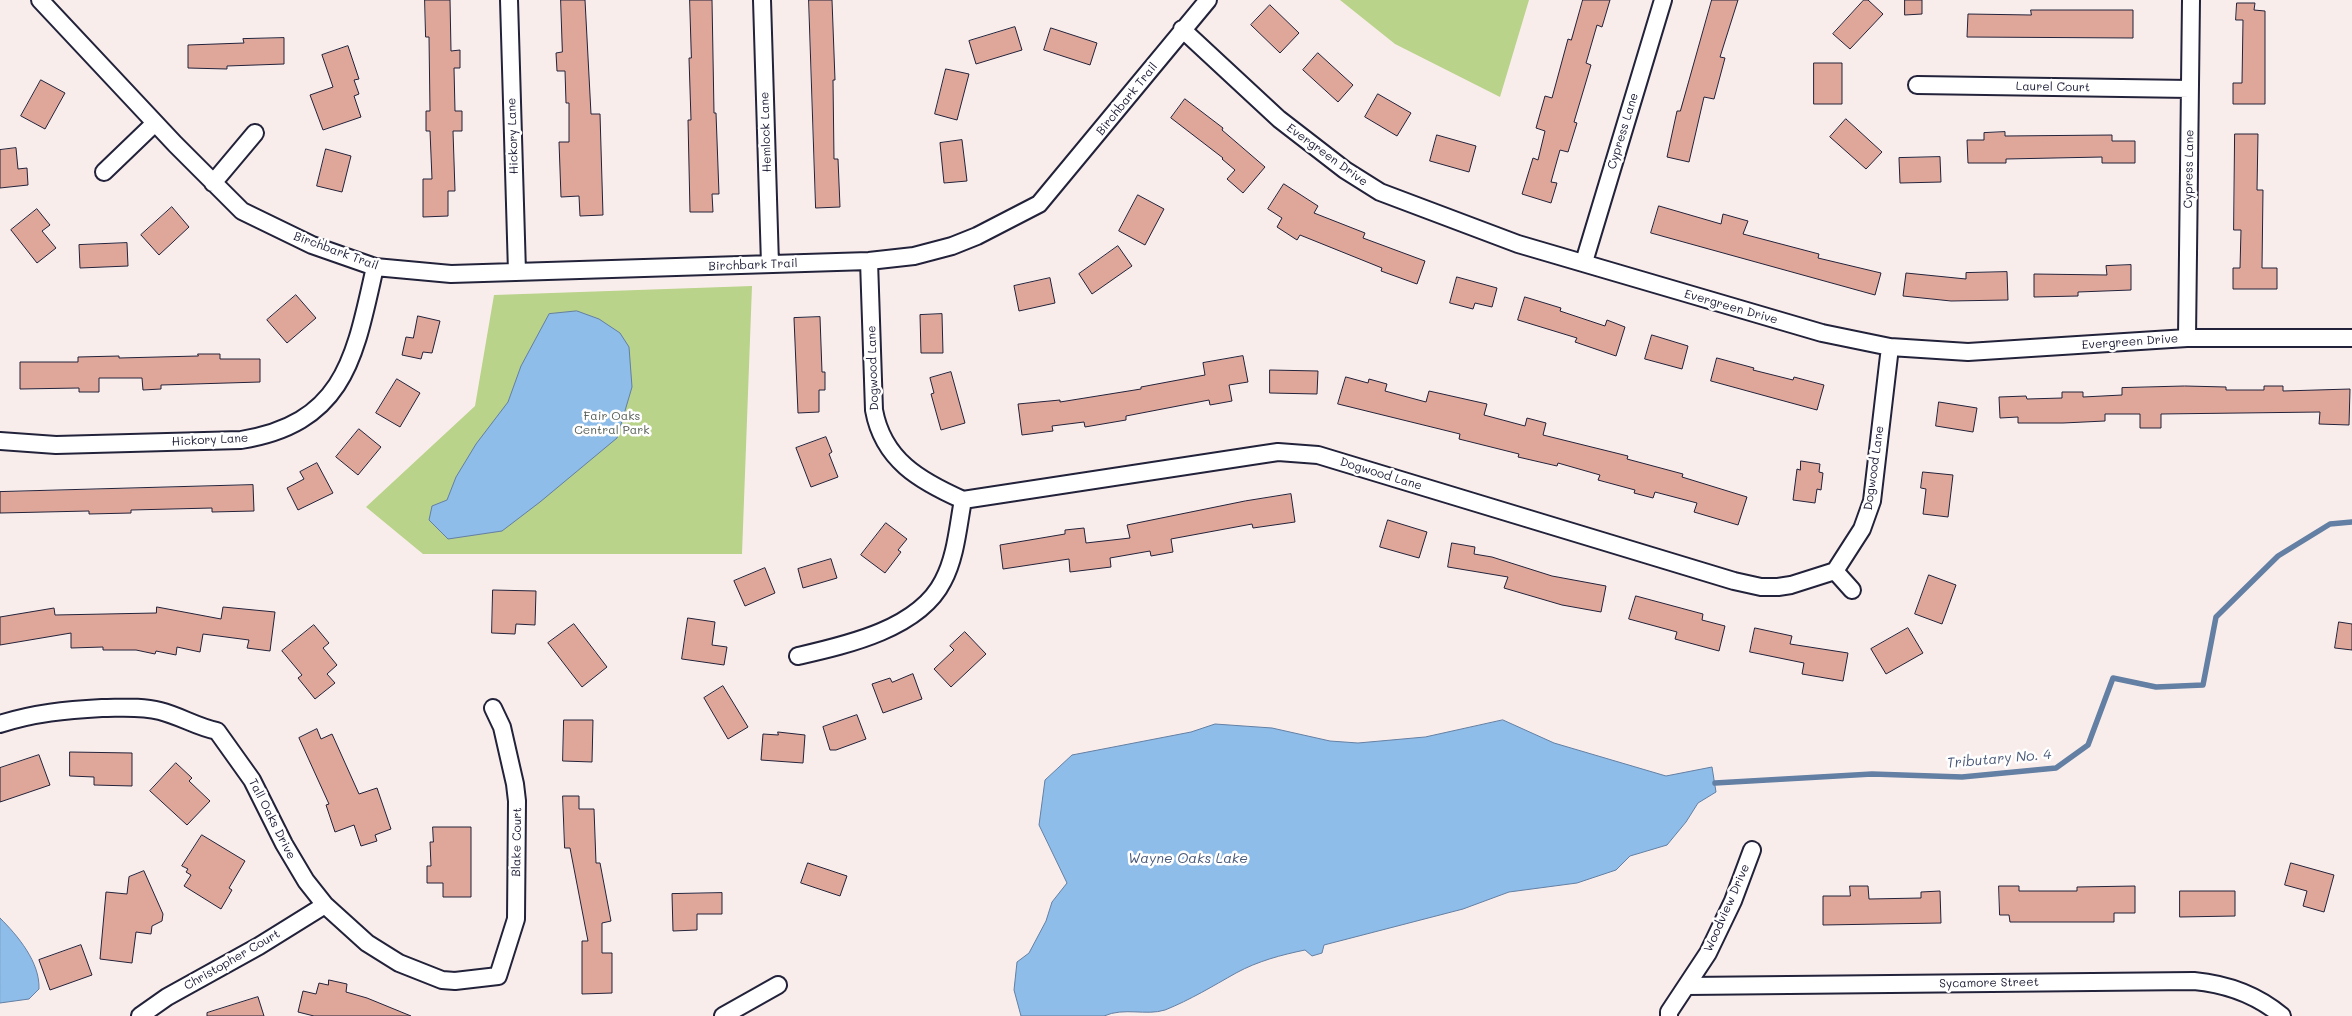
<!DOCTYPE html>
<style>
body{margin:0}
canvas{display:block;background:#f9edeb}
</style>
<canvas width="2352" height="1016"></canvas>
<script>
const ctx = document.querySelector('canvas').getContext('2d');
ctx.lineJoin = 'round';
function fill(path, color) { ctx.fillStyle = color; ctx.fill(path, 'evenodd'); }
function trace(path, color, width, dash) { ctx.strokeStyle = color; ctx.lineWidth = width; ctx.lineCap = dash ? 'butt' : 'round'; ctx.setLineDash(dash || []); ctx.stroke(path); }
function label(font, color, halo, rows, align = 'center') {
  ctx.font = font + ' Mali,sans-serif'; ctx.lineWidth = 5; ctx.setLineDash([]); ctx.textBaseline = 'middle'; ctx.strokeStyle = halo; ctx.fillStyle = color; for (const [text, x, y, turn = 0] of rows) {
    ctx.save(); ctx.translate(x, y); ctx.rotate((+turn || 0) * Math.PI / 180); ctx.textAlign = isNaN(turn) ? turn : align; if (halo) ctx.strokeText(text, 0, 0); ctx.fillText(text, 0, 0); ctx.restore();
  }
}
const green = new Path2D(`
 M1340,0H1529L1500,97L1395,44Z
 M752,286L742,554H423L366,507L475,406L494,295Z`);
const water = new Path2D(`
 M577,311L599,319L620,333L629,347L632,387L617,438L540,502L502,531L448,539L429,520L432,506L447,500L456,477L476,444L508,402L521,366L549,314Z
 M1503,720L1554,743L1666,776L1712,767L1716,792L1698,803L1686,822L1667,845L1630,856L1616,870L1577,883L1509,892L1463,909L1324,945L1322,953L1312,956L1305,950C1281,955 1258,961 1236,973C1213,986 1190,1000 1165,1010C1146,1016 1124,1007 1104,1016H1021L1014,990L1017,962L1029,953L1046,921L1052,902L1067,883L1039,825L1045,780L1072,755L1191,732L1215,724L1272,728L1330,741L1358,743L1425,737Z
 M0,918C18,936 40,962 39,989L29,999L0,1003Z`);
const stream = new Path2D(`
 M1715,783L1872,774L1962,777L2056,768L2088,745L2113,678L2156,687L2203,685L2216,617L2278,556L2330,524L2352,522`);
const building = new Path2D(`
 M425,0H450L451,51L460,50V68H454L455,111H462V131H453L455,191H448V216L423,217V179H432L430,131H426V111H430L429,37H426Z
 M561,0H585L591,114H600L603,215L580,216L579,196L561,197L559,142H569V103H566L565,71H557L556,53L562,52Z
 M690,0H712L714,113H716L719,194H712L713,212H690L688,120H691L689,58H691Z
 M809,0H832L835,80H833L834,159H838L840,207L816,208Z
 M1583,0H1610L1602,27L1597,25L1586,63L1591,65L1574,122L1577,123L1568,152L1560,150L1551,182L1557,183L1551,203L1522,194L1533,158L1538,160L1545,131L1536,128L1545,96L1552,98L1568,39L1571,40Z
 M1712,0H1738L1720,57L1725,58L1714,99L1704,97L1689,162L1667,157L1677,111H1680Z
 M1864,0H1868L1883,14L1850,49L1833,34Z
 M1905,0H1922V14L1905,15Z
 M2237,3H2255L2254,10L2265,11V104H2233V83H2242L2243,20H2236Z
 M1270,5L1299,33L1280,53L1251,25Z
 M2031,10H2133V38L1967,37L1968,14L2031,15Z
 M1015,27L1022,50L976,64L969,41Z
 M1051,28L1097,43L1090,65L1044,50Z
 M284,38V64L227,66V69L188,68V45L244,43L243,39Z
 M348,46L359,79L354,80L359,94L354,96L361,117L323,130L310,95L333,87L322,55Z
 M1318,53L1353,85L1338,102L1303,70Z
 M1814,63H1842V104H1814Z
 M946,69L969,74L957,120L935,114Z
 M41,80L65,93L45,129L21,116Z
 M1378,94L1411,113L1397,136L1365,117Z
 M1185,99L1223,128L1222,130L1265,167L1243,193L1227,179L1235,170L1222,159L1223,158L1171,118Z
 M1846,119L1882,152L1866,169L1830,137Z
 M2005,132V136L2112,135V141H2135V163H2102V157L2006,159V163H1968L1967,140H1984V133Z
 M2235,134H2258L2257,190H2263L2262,268H2277V289H2233V268H2240L2241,230H2234Z
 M1437,135L1476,146L1469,172L1430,161Z
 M962,140L967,181L944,183L940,143Z
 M16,148L18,169L27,168L28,185L0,188V150Z
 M326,149L351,156L342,192L317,186Z
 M1940,157L1941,182L1900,183L1899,158Z
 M1284,184L1318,206L1314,213L1365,233L1363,238L1425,261L1417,284L1381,271L1382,268L1300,235L1297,240L1277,227L1282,218L1268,209Z
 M1138,195L1164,209L1145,245L1119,231Z
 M1659,206L1721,224L1723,214L1748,221L1743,234L1819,254L1818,258L1881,273L1875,295L1651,233Z
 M172,207L189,227L159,255L141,235Z
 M37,209L50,225L42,231L56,248L37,263L11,230Z
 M127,243L128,266L80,268L79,245Z
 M1118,246L1132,266L1092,294L1079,274Z
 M2131,265V290L2078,292V296L2034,297V274L2107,275L2106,266Z
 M2007,272L2008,300L1951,301L1903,296L1906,273L1966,279V273Z
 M1457,277L1497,288L1492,307L1475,303L1473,309L1450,303Z
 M1050,278L1055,303L1019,311L1014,286Z
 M296,295L316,318L287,343L267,320Z
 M1525,297L1561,308L1560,311L1605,326L1607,320L1625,327L1616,356L1575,342L1577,338L1518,320Z
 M942,314L943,353H921L920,315Z
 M418,316L440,321L432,353L423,352L421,359L402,355L406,337L413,338Z
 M820,317L822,372H825V390H819V412L798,413L794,318Z
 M1652,335L1688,346L1682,369L1645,359Z
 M198,354H220V359H260V382L161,385V389L143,390L142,378H99V392H79V388L20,389V362H78V357L119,356V358L198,356Z
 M1243,356L1248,382L1229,385L1232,401L1210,405L1209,400L1126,416V420L1085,427L1084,422L1052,426L1053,431L1022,435L1018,404L1060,400V402L1141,389V387L1205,375L1203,363Z
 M1717,358L1754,368L1753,370L1793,380L1794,377L1824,385L1817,410L1711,381Z
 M1270,370L1318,371L1317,394L1270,393Z
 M951,372L965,423L941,430L931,394L934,393L930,378Z
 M1346,377L1368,383L1369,379L1387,384L1385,391L1426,402L1429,391L1487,404L1484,415L1525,426L1527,418L1546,423L1543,435L1628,456L1627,459L1683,474L1682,477L1747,497L1738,525L1694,512L1697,503L1655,492L1653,498L1634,493L1635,490L1598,480L1600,475L1558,463L1557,466L1518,457L1519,454L1459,439L1460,434L1338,404Z
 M397,379L420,393L400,427L376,413Z
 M2185,386L2226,387V390H2264V386H2283V391L2350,389L2349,425L2319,424L2320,412L2161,414V428H2140V414H2105V421L2063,423H2018V417L2000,418L1999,397L2026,396L2027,399L2062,398V392H2083V397L2122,395V388Z
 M1939,402L1977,408L1973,432L1936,426Z
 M359,429L381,447L358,475L336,457Z
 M826,437L832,452L829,454L838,477L811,487L796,448Z
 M1801,461L1820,464L1819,472L1823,473L1821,490L1817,489L1815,503L1793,500L1797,469L1800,470Z
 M317,463L333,493L298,510L287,488L304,479L300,472Z
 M1923,472L1953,475L1948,517L1923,514L1926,489L1921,488Z
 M253,485L254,511L212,512V508L131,510V513L89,514V511L0,513V492Z
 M1291,494L1295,522L1253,528L1252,524L1171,539L1173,552L1151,556L1150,551L1110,558L1111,567L1070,572L1069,559L1003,569L1000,545L1065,534V530L1084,528L1086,543L1130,538L1127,525L1245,501Z
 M1388,520L1427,532L1419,558L1380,547Z
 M886,523L907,539L898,550L901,552L885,573L861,555Z
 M1452,543L1475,547L1474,554L1492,557L1552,576L1606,586L1601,612L1562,605L1504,588L1508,577L1448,567Z
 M831,559L837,578L803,588L798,569Z
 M765,568L775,593L745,606L734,581Z
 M1929,575L1956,585L1942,624L1915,614Z
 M493,590L536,591L535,625L516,624L515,634L492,633Z
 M1636,596L1703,614L1702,620L1725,626L1719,651L1675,639L1677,632L1629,619Z
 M157,607L221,619L223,607L275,612L270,651L247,648L249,640L203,634L200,652L177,647L176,655L156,651L155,654L136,650H103V647L71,648V633L0,645V617L54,608L55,615L156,613Z
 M688,618L715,622L712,645L727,647L724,665L682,659Z
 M2339,622L2352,624V650L2335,648Z
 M574,624L607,667L582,687L548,643Z
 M314,625L329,643L323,648L337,665L327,674L335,683L315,699L298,678L302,675L282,651Z
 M1755,628L1792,636L1790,644L1848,653L1843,681L1802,674L1804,663L1750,652Z
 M1908,628L1923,653L1886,674L1871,649Z
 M965,632L986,654L951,687L934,669L954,650L950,646Z
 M913,674L922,699L883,713L872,684L890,678L892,682Z
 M723,686L748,727L728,739L704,698Z
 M857,715L866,739L836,750H830L823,727Z
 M564,720H593L592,762L563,761Z
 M317,729L321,739L332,734L359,794L377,788L391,829L375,835L377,841L361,846L354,825L335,832L326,805L329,804L299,738Z
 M778,732L805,735L803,763L761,760L763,734L778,735Z
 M70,752L132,753V786L94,785V777L70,776Z
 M39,755L50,785L0,802V768Z
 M176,763L192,778L189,781L210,801L187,825L150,791Z
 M563,796H579V809H594L596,863H600L611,921L602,923V953H612V993L582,994V941H588L570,848H565Z
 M433,827H471V897H443V883H427V866H431L430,842H433Z
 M202,835L245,861L229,888L232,890L221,909L184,886L191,875L186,872L188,869L182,866Z
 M808,863L847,876L840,896L801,883Z
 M2291,863L2334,875L2324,912L2303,906L2307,891L2285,885Z
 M144,871L163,914L162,921L152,926L151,934L136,932L132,963L100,959L106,892L127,894L129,877Z
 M1850,886H1868L1869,899L1921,898V892L1940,891L1941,923L1823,925V896H1850Z
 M1999,886H2019V891H2077V887L2135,886V913H2114V922H2010L2009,915H2000Z
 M2180,891H2235V916L2180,917Z
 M722,893V914H697V930L673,931L672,894Z
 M81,945L92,975L50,990L39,960Z
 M329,980L347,984L346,992L367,998L411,1016H314L298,1012L303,991L316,994L319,983L328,985Z
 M258,997L264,1016H207V1013Z`);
const minor = new Path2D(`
 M40,0L175,144L242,211L312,245L375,267L451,274L869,261L914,256L952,246L977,236L1039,204L1208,0
 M509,0L517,272
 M762,0L770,264
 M1182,29L1279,119L1345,170L1380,192L1518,244L1822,333L1890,347L1968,352L2187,338H2352
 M1917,85L2190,89
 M104,172L155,123
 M213,183L255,133
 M869,261L874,410C883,460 920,481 963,500L1258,455L1278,452L1318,455L1734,581L1761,587H1778L1791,585L1835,571L1862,529L1872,501L1890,347
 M1584,262L1663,0
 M2187,338L2191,0
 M0,441L56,445L241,440C346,423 355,355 375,267
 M1835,571L1852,590
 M798,656C846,645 919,629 943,581C956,557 958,526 963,500
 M0,724C34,713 66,710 102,708C121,708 141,706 160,711C180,716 197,727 217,731L252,780L284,844L306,881L325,905L367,943L399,963L442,980L455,981L498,976L516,919L517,801L515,784L502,727L493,708
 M1687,986L2194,981C2226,984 2257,995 2282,1016
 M140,1016L167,997L259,946L325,905
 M723,1016L778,985
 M1669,1016V1012L1708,953L1733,901L1752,850`);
const streetNames = [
 ["Laurel Court",2053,87,1],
 ["Birchbark Trail",1127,99,-51],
 ["Cypress Lane",1623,131,-73],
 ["Hemlock Lane",766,132,-92],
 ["Hickory Lane",513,136,-92],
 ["Evergreen Drive",1327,155,36],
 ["Cypress Lane",2189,169,-89],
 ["Birchbark Trail",336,251,20],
 ["Birchbark Trail",753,265,-2],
 ["Evergreen Drive",1731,307,16],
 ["Evergreen Drive",2130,342,-4],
 ["Dogwood Lane",873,368,-92],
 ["Hickory Lane",210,440,-3],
 ["Dogwood Lane",1874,468,-82],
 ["Dogwood Lane",1381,474,17],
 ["Tall Oaks Drive",272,819,63],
 ["Blake Court",517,842,-89],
 ["Woodview Drive",1727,908,-66],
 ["Christopher Court",232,960,-30],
 ["Sycamore Street",1989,983,-1]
];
const parkNames = [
 ["Fair Oaks",612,416],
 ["Central Park",612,430]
];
const waterNames = [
 ["Tributary No. 4",1999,759,-5],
 ["Wayne Oaks Lake",1188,859]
];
fill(green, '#bad38b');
fill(water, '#8ebde9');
trace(water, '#637fa3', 1);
trace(stream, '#637fa3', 5.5);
fill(building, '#dfa79a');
trace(building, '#22223b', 1);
trace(minor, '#22223b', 20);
trace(minor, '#fff', 16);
label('12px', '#22223b', '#fff', streetNames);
label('12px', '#576057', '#fff', parkNames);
label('italic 14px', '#485878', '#fff', waterNames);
</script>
